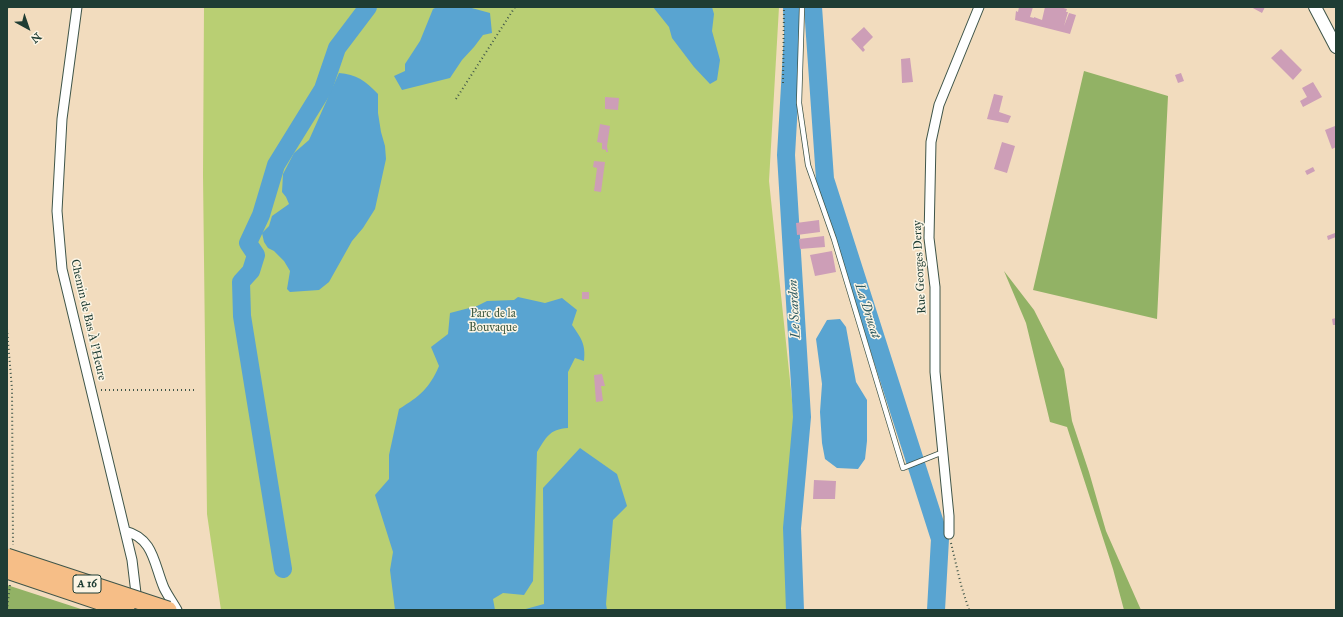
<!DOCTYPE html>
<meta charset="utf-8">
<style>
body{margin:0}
#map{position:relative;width:1343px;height:617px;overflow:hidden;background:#f2dcbe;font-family:"IM FELL Great Primer",serif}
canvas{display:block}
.frame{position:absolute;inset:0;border:8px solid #1f3d34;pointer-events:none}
.north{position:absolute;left:8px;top:8px;width:40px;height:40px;-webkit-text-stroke:3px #fcf5e5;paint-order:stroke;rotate:140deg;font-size:11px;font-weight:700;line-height:16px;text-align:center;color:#1f3d34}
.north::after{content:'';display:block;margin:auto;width:14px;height:18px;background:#1f3d34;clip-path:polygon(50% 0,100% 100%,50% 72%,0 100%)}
</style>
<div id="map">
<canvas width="1343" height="617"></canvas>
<div class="frame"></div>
<div class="north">N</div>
</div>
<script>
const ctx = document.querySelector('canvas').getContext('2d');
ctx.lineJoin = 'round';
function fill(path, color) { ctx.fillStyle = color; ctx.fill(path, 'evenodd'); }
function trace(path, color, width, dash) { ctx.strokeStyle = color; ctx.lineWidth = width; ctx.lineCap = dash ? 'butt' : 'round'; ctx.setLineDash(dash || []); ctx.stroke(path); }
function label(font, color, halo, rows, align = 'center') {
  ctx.font = font + ' "IM FELL Great Primer",serif'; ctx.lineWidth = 3; ctx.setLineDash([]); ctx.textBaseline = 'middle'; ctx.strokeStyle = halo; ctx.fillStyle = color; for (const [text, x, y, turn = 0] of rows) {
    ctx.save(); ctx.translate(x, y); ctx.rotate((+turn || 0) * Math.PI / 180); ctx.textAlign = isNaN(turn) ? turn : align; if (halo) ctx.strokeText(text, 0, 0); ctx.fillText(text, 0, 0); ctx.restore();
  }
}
const green = new Path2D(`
 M204,7H779L769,181L793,409L794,610H221L207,514L203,175Z`);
const forest = new Path2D(`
 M1084,71L1168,96L1157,319L1033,290Z
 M1004,271L1034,310L1064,369L1072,421L1089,472L1106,531L1141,610H1124L1113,569L1067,427L1050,422L1026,323Z
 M7,585L84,610H7Z`);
const water = new Path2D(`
 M437,7H468L490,13L492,33L483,35L474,47L462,60L450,78L402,90L394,76L405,71V64L420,41L433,9Z
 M653,7H712L714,14L712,31L720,60L717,80L710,84L694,67L672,38L669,27Z
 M339,73C356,74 366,81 378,94V113L381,132L385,146L386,159L375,209L363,228L352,241L329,282L319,290L290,292L287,289L290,271L284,261L274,251L268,248L264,242L262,233L269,226L272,216L289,204L286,197L282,192L283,174L294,153L309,140Z
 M518,297L545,303L562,298L577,310L572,325C581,338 586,344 584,361L575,358L568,372V428C549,429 546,438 537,452L533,581L524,595L503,593L493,599L495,610H395L390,570L393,552L375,495L389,479V455L399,409C420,396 429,389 439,366L431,347L448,334L450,313L477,306L487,301L514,300Z
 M840,319L846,327L856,382L867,400V441L865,459L858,469L837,468L825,459L822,443L820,412L822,384L816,339L827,320Z
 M580,448L617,474L627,506L613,520L606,604L607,610H522L544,604L543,488Z`);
const river = new Path2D(`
 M792,7L793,34L786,155L802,417L792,528L795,610
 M813,7L825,179L940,539L936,610
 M283,569L242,316L241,282L251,271L256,255L248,243L261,215L276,165L323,89L337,48L368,7`);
const building = new Path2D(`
 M1019,7H1033L1030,17L1034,18V17L1042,20L1045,7H1060L1067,9L1066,12H1068L1064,26L1069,13L1076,15L1070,34L1015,20L1016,11L1018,12Z
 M1251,7H1265L1262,13Z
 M864,27L873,37L863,47L865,50L863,52L851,39Z
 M1281,49L1302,70L1293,80L1271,58Z
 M910,58L913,82L902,83L901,59Z
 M1181,73L1184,81L1178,83L1175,75Z
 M1313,82L1322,97L1303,107L1300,101L1307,97L1302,88Z
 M994,94L1003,96L999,112L1011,116L1008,123L987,119Z
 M605,97L619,98L618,110L605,109Z
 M600,124L610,126L607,146L608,152H606V150L602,149V143L597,142Z
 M1335,126L1336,147L1332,149L1325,130Z
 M1002,142L1015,146L1007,173L994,169Z
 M594,161L605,162L601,192L594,191L597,168L593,167Z
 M1313,167L1315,171L1307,175L1305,171Z
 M819,220L820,232L797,235L796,223Z
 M1335,233L1336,237L1328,240L1327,236Z
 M824,236L825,247L800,249L799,239Z
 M832,251L836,272L815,276L810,255Z
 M582,292H589V299H582Z
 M1336,318V325H1333L1332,319Z
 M602,374L605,386H601L603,401L596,402L594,375Z
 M814,480L836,481L835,499H813Z`);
const path = new Path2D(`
 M7,9L8,7
 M783,83L784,7
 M456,99L515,7
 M7,329L12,389L13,545
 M101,390H195
 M951,543L961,585L969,610
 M7,610L10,585`);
const service = new Path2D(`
 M802,7L799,103L808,165L834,239L903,468L943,452`);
const minor = new Path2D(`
 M77,7L62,119L57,211L62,269L132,560L138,610
 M125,531C154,538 154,565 164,588C168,596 173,603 177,610
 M949,534V516L935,372V287L929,238L931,142L939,105L979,7`);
const tertiary = new Path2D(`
 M1315,7L1336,47`);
const motorwayBridge = new Path2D(`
 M7,557L168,610
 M7,570L126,610`);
const shields = [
 [87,584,28]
];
const shieldNames = [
 ["A 16",87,584]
];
const streetNames = [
 ["Rue Georges Deray",920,267,-93],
 ["Chemin de Bas À l'Heure",88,320,77]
];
const parkNames = [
 ["Parc de la",493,314],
 ["Bouvaque",493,328]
];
const waterNames = [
 ["Le Scardon",795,309,-93],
 ["La Drucat",867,311,72]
];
fill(green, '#b9cf73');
fill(forest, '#92b265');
fill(water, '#59a4d1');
trace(river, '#59a4d1', 18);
fill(building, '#cd9eb7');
trace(service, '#3f5549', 6);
trace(minor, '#3f5549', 11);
trace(tertiary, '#3f5549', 14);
trace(path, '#3f5549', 2, [1, 3]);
trace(service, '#fff', 4.5);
trace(minor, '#fff', 9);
trace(tertiary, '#fff', 12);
trace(motorwayBridge, '#3f5549', 19, []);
trace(motorwayBridge, '#f6be87', 17);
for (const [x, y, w] of shields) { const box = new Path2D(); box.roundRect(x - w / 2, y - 9, w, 18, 3); ctx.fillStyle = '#fcf5e5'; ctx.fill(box); trace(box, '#1f3d34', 1); }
label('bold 11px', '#1f3d34', null, shieldNames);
label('12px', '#1f3d34', '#fcf5e5', streetNames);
label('12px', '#3e5a41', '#fcf5e5', parkNames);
label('italic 13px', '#305c63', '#fcf5e5', waterNames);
</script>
